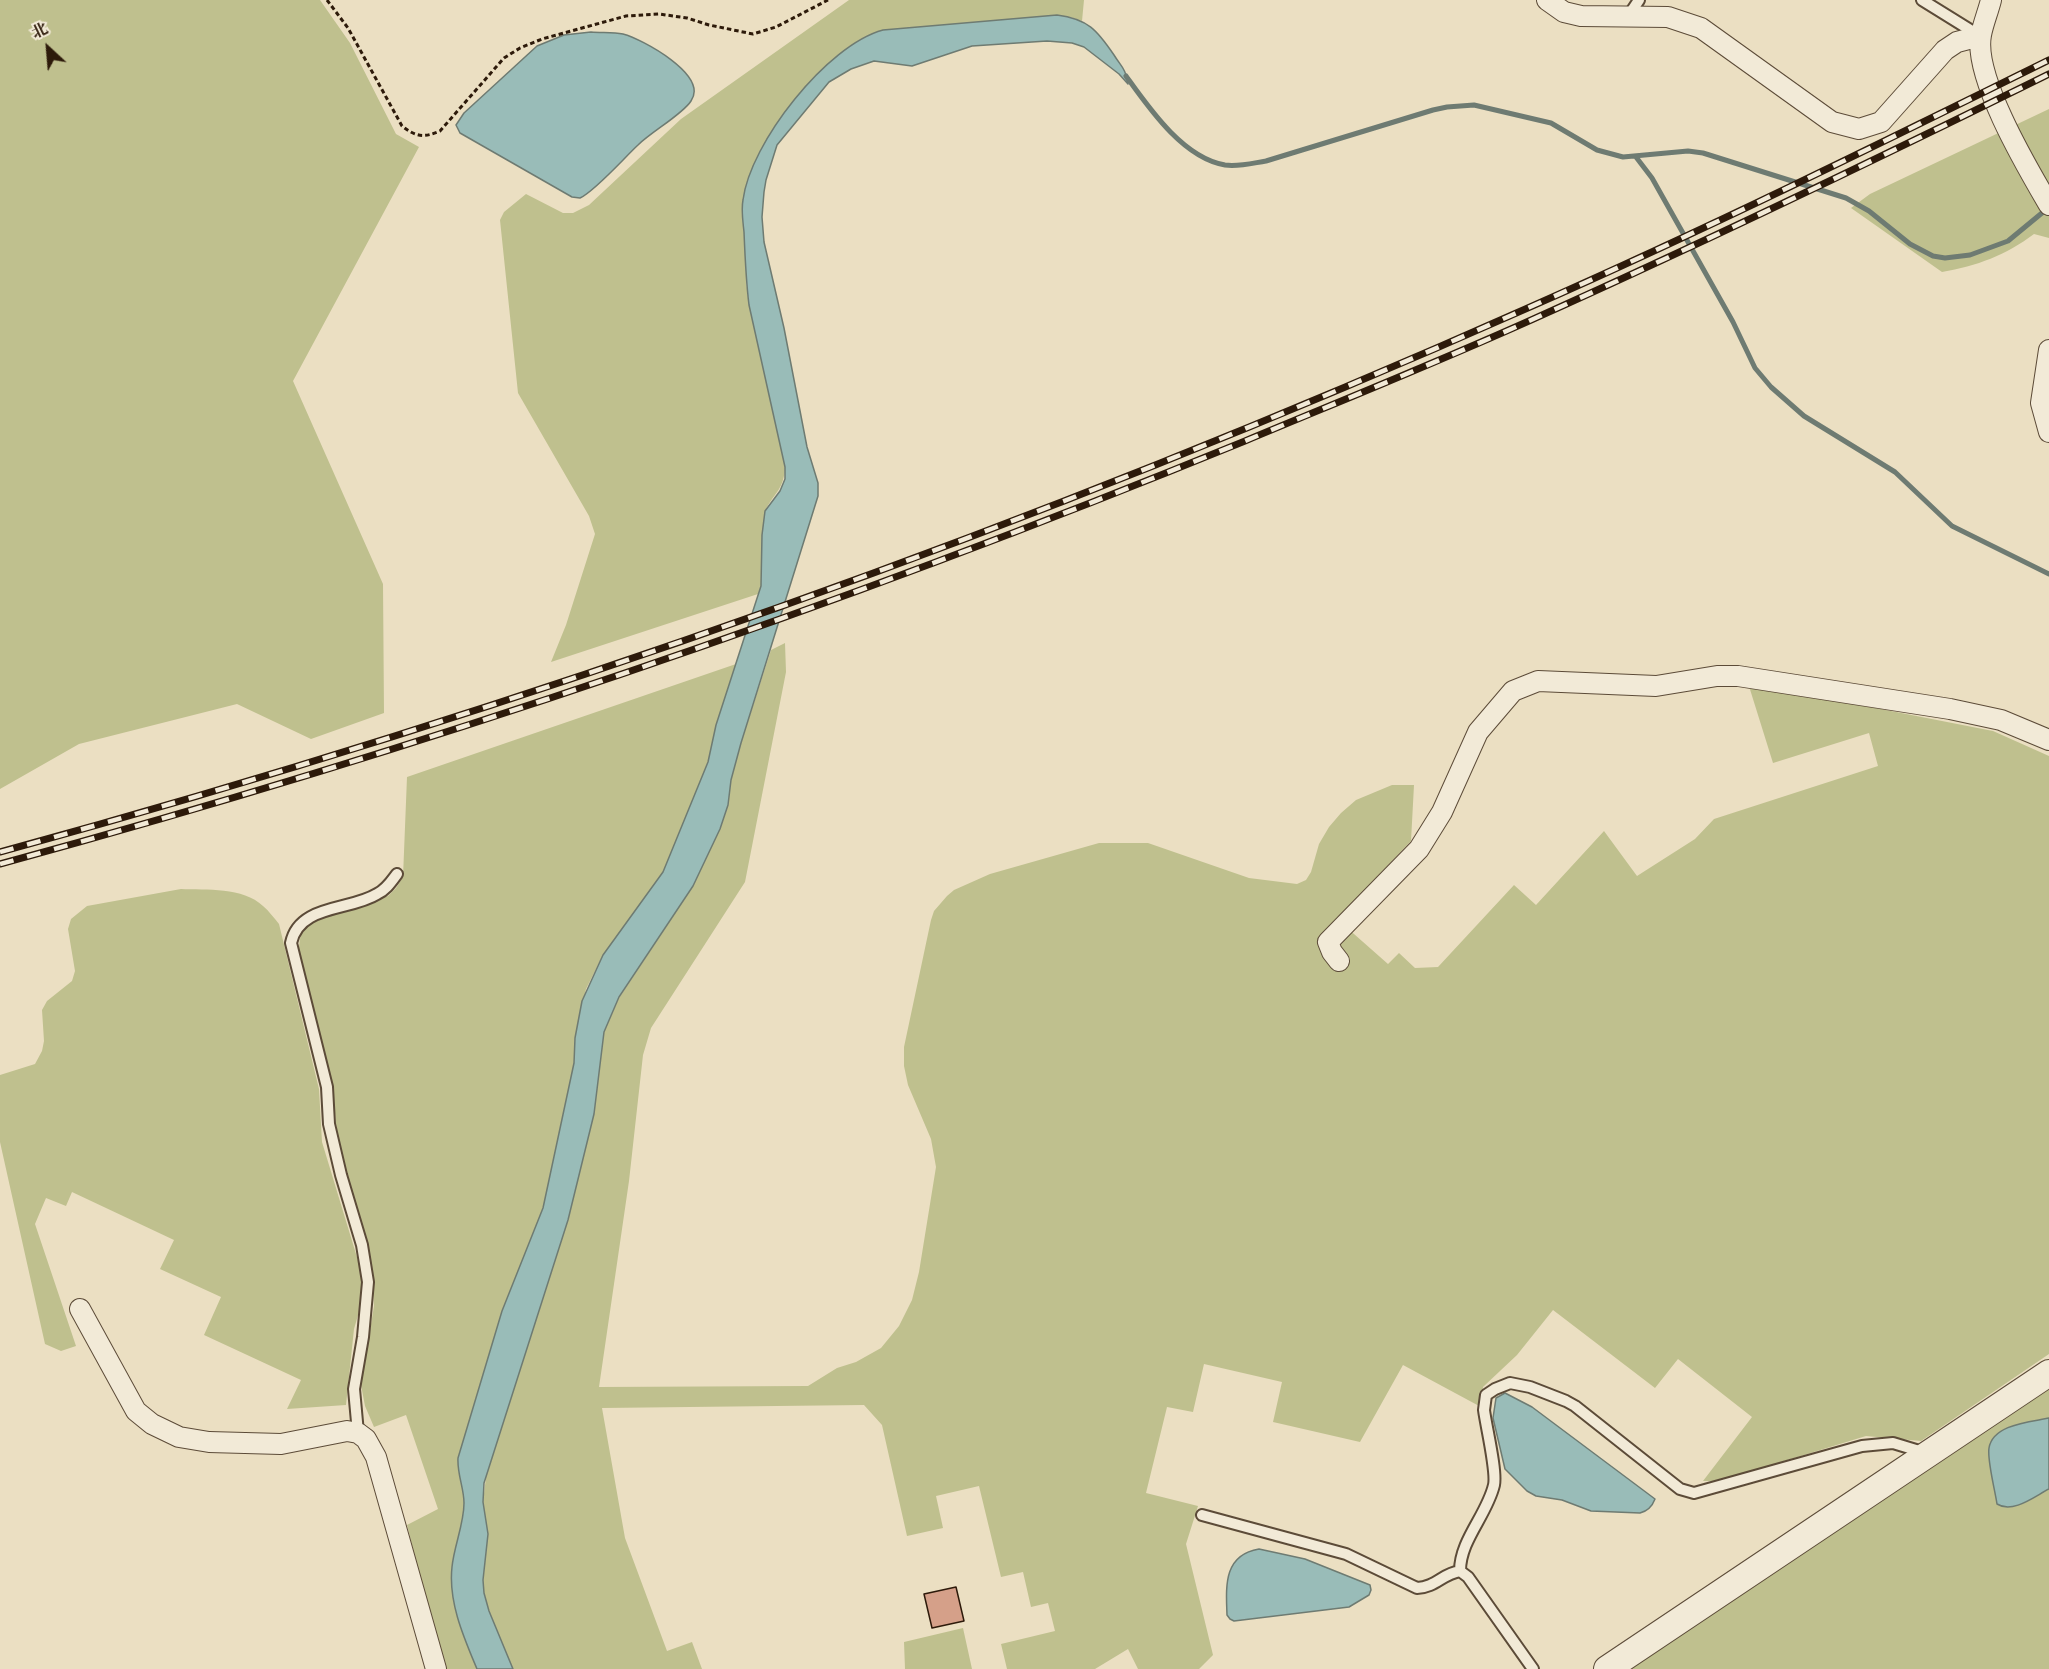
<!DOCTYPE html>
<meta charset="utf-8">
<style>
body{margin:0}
#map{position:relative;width:2049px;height:1669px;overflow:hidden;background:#ebdfc2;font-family:"IM FELL English","Noto Serif SC",serif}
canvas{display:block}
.north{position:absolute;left:18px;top:18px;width:60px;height:60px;-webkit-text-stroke:4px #f2ead7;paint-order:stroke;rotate:334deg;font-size:16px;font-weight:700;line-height:24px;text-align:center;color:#2d1a0a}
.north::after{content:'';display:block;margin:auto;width:21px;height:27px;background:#2d1a0a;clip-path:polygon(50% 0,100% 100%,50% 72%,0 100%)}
</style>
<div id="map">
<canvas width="2049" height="1669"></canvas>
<div class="north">北</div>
</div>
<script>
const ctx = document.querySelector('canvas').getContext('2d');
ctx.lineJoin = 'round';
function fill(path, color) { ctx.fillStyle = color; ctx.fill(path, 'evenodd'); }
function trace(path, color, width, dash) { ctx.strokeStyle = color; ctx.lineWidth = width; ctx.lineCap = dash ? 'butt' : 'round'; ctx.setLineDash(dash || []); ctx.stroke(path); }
const green = new Path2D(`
 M0,0H320L350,43L396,134L419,147L293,381L383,584L384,713L311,739L237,704L79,744L0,789Z
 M849,0H1084L1082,21L1070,17L820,71L772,130L760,151L746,280L749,305L785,467C784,489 775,492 766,509C762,519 762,572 761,586L758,594L551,662L566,625L595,534L589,516L518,393L500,220L504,212L526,194L563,213H573L589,205L681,119Z
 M2049,109V238L2034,234C2006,255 1977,266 1942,272L1851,208L1870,194Z
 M785,643L786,672L745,882L651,1028L643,1055L629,1181L599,1387L808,1386L837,1368L856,1362L881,1348L899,1326L912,1300L919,1272L936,1167L931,1139L908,1085L904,1066V1047L931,920L934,911L947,896L954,890L990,874L1099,843H1148L1249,878L1297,884L1306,880L1311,872L1319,844L1329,827L1341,813L1356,800L1392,785H1414L1411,841L1337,919L1388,964L1399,953L1415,968L1438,967L1514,885L1536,905L1604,831L1637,876L1695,839L1714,819L1878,766L1869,733L1773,763L1748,683L1993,731L2049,756V1354L1921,1441L1866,1436L1719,1481H1703L1752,1417L1678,1359L1655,1388L1553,1310L1517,1355L1483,1387L1481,1407L1403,1365L1360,1442L1273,1422L1282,1382L1204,1364L1193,1412L1167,1407L1146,1493L1198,1506L1186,1544L1213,1655L1199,1669H1138L1128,1649L1095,1669H1007L1001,1644L1055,1631L1048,1603L1031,1607L1023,1572L1001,1577L979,1486L936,1496L943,1528L907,1536L882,1425L864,1405L602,1408L625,1538L667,1651L692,1642L702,1669H513L489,1611L484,1593L483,1580L488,1534L483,1502L487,1469L568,1220L594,1114L604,1032L619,998L693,886L720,829L728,805L731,780L741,743L771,650Z
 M736,664L716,725L708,762L663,872L603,955L586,989L575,1038L574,1063L543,1208L502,1311L458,1458C457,1474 464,1488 464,1503C464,1524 454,1546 452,1567C448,1602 464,1638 477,1669H443L407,1525L438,1509L406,1415L374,1427L365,1406L361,1385L374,1306L372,1269L339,1153L333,1093L299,950C300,932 302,926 319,917L388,896L396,888L403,877L407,777Z
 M181,889C206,890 243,887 263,906C269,911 274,918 279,924L319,1089L322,1142L363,1277V1298L354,1329L346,1405L287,1409L301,1380L204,1335L221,1297L160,1269L174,1240L72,1192L66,1206L46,1198L35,1224L76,1346L61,1351L45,1344L0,1142V1075L35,1064L42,1051L44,1041L42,1010L47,1001L72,981L75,971L68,929L71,919L87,906Z
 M2049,1388V1669H1629Z
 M963,1628L972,1669H905L904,1642Z`);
const water = new Path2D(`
 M1057,15C1088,19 1097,30 1114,55C1122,68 1125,67 1128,84L1119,74L1084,47L1072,43L1047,41L972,46L912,66L874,61L851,69L829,82L777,145L766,180L764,192L762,217L764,242L784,328L807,447L818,483V496L741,743L731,780L728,805L720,829L693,886L619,997L604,1032L594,1114L568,1220L484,1483L483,1502L488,1534L483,1580L484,1593L489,1611L513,1669H477C464,1638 448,1602 452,1567C454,1546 464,1524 464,1503C464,1488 457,1474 458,1458L502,1311L543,1208L574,1063L575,1038L582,1001L603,955L663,872L708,762L716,725L761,586L762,535L765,511L780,491L785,479V467L749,305C746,281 745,257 744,232C743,222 741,210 743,200C750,143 827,45 883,30Z
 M591,32C601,33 613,32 623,34C642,39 709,75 691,101C683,114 651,132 638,145C624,158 595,191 580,198L572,197L460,133L456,125L464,113L537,46L564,35Z
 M1505,1393L1532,1407L1655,1499C1652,1507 1648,1511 1640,1513L1591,1511L1562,1500L1536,1496L1527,1491L1505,1469L1493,1418L1496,1398Z
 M2049,1418V1489C2035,1496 2013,1514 1997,1504C1995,1490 1987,1460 1989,1448C1993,1424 2031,1422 2049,1418Z
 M1259,1549L1305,1559L1370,1585L1371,1590L1369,1595L1349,1607L1234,1621L1230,1619L1227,1615C1226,1587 1223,1555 1259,1549Z`);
const stream = new Path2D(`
 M1126,76C1149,108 1183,158 1225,165C1239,167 1253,163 1266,161L1433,110L1447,107L1474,105L1551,123L1597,150L1623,157L1688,151L1703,153L1846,198L1869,211L1910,244L1933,256L1945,258L1970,255L2008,241L2048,208
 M1636,157L1652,178L1733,322L1755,368L1771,387L1804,416L1895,472L1952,526L2049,574`);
const building = new Path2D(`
 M956,1587L964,1621L932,1628L924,1594Z`);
const path = new Path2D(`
 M327,0L348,28L402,126C416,137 424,138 440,131L504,58L520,48L542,39L626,16L659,14L687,18L709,25L753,34L776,27L828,0`);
const service = new Path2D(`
 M1922,0L1980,36
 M1627,18L1639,0
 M358,1433L354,1389L363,1337L368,1282L362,1245L341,1175L329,1124L327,1087L291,943C299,904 350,911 377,894C386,890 391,882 397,874
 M1202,1515L1346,1554L1417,1588C1436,1587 1442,1574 1460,1571L1468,1577L1533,1669
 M1460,1571C1460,1540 1487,1515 1494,1485C1497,1471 1486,1426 1484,1410L1486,1395L1495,1389L1510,1383L1530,1387L1566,1401L1575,1406L1680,1489L1694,1493L1862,1446L1893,1443L1926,1453`);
const minor = new Path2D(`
 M1547,0L1564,12L1581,16L1668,17L1701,28L1832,122L1859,129L1881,122L1945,50L1957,42L1980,36
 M1991,0C1988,12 1983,24 1981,35C1973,77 2028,169 2049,205
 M2049,350L2041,403L2049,432
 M1339,961L1332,952L1328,942L1419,849L1442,812L1478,732L1513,691L1538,681L1656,686L1717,676H1738L1950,709L2001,720L2049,740
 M80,1309L136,1411L152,1424L179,1437L209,1442L281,1444L347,1431L358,1433L366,1439L376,1457L436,1669`);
const tertiary = new Path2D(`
 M1607,1669L2049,1373`);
const rail = new Path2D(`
 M0,852C523,709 1035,527 1530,307C1705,230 1877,145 2049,60
 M0,864C423,749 839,607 1245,441C1343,400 1443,360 1540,316C1711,239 1881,157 2049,74`);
fill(green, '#bfc08e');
fill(water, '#99bcb8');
trace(water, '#6e7b72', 1.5);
trace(stream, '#6e7b72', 5);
fill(building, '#d5a089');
trace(building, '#2d1a0a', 1.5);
trace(service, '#5c4b38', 14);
trace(minor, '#5c4b38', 22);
trace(tertiary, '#5c4b38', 28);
trace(path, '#2d1a0a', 3, [4.5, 3]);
trace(service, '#f2ead7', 10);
trace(minor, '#f2ead7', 20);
trace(tertiary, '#f2ead7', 26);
trace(rail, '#2d1a0a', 7);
trace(rail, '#f2ead7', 4.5, [14]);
</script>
